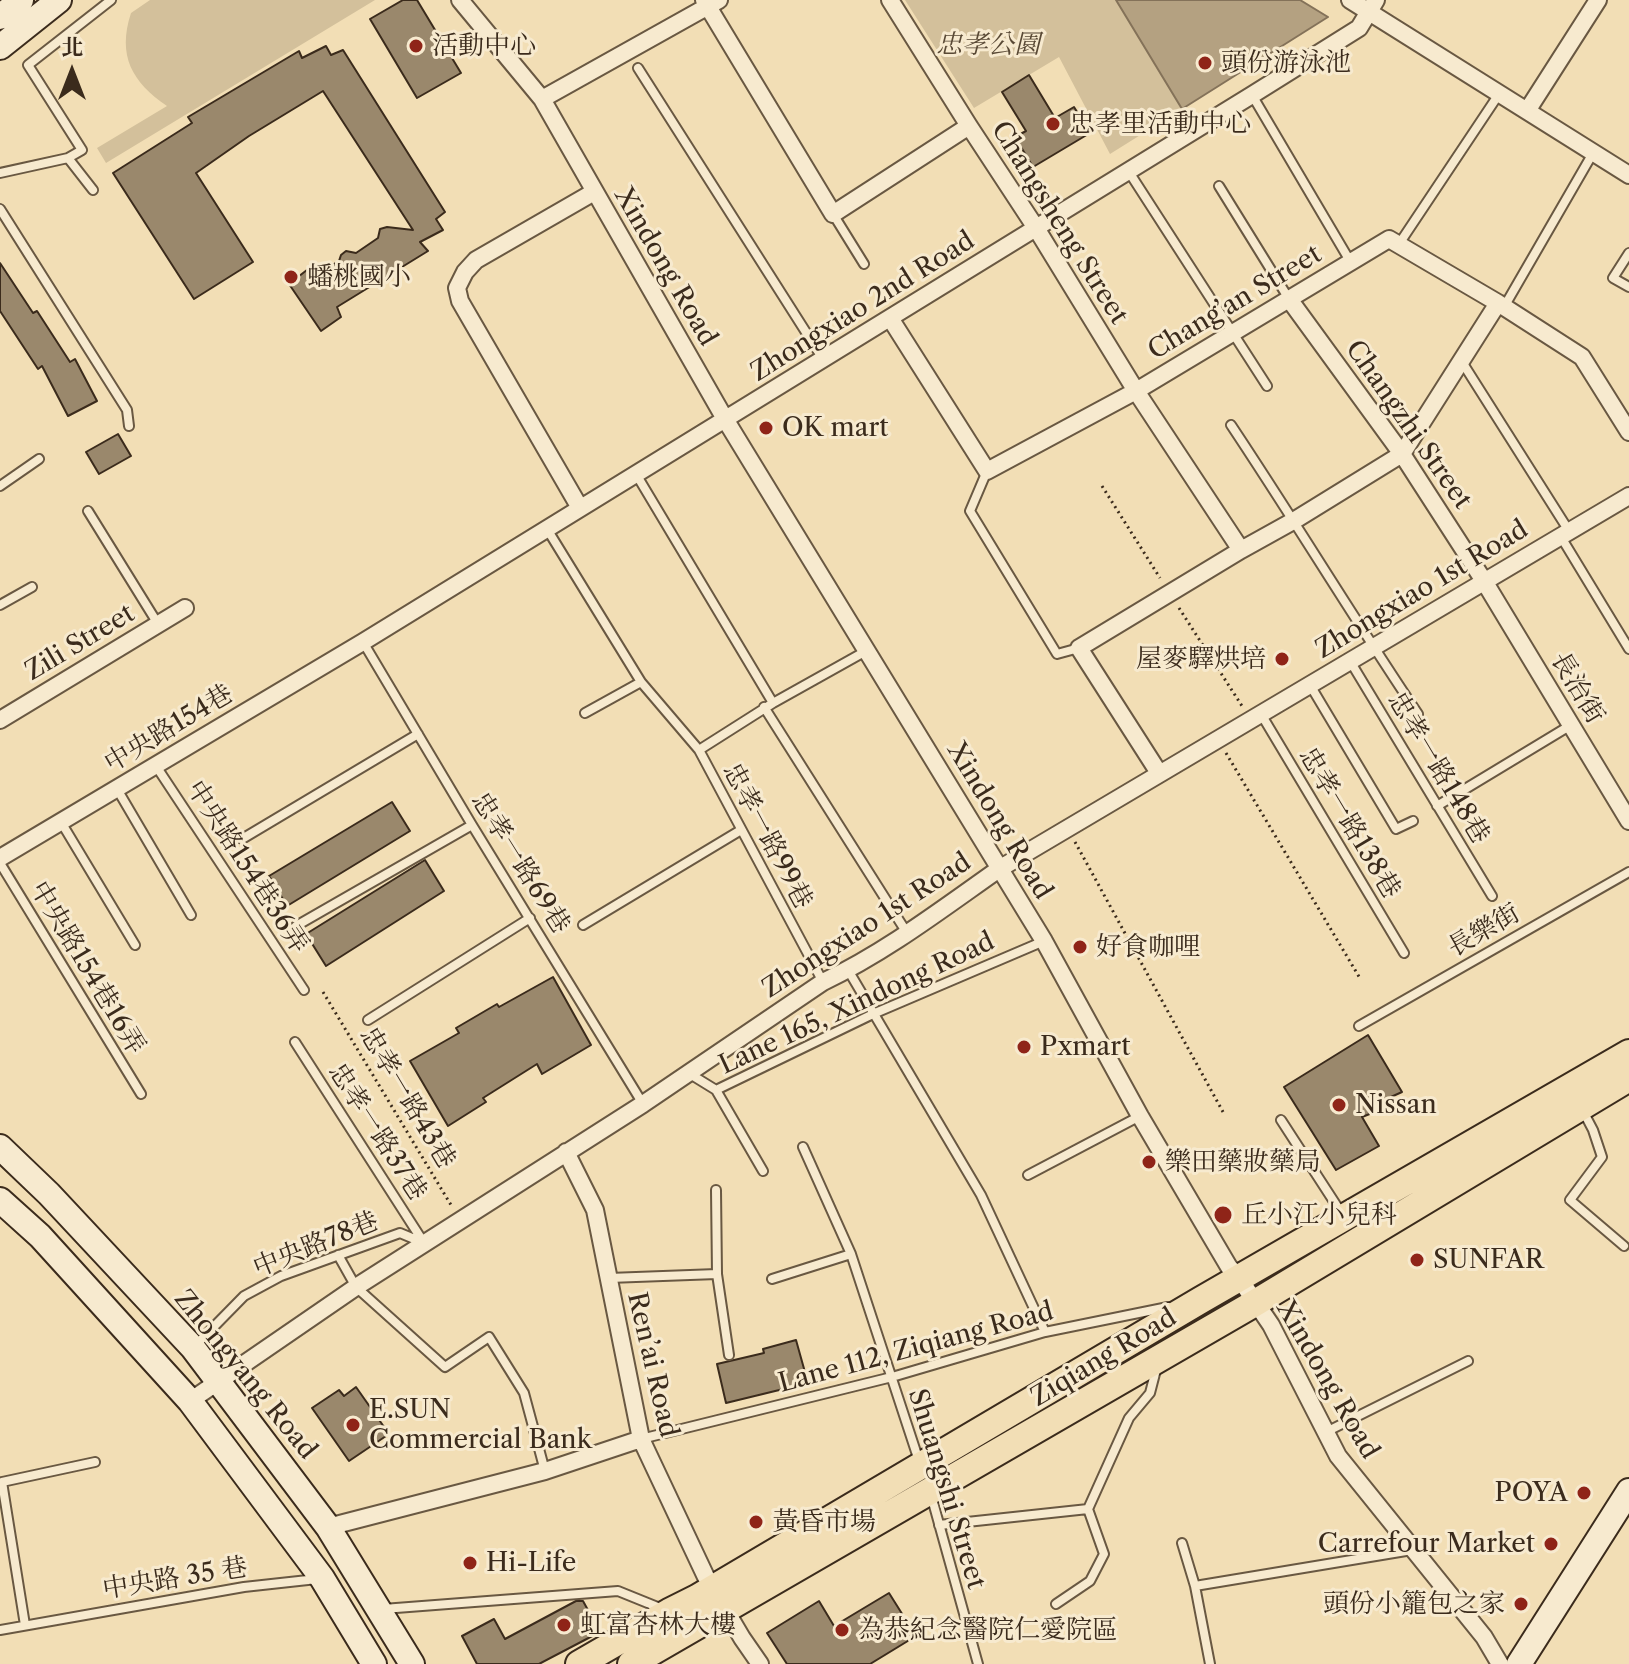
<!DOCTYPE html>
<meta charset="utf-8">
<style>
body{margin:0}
#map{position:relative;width:1629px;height:1664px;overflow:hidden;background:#f2deb5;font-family:"Libre Caslon Text","Noto Serif TC",serif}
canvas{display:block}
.north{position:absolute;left:32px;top:32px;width:80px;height:80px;-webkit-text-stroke:6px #f7eacf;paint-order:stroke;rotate:0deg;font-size:22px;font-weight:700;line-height:32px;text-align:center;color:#3b2b1c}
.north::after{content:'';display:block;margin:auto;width:28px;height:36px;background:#3b2b1c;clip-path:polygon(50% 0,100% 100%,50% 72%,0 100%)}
</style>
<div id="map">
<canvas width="1629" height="1664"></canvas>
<div class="north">北</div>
</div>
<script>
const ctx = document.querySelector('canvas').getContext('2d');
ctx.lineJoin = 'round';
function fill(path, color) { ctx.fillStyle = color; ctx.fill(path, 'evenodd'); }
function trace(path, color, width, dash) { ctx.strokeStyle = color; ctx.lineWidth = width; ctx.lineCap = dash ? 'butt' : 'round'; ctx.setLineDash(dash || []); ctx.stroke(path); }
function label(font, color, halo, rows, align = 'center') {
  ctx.font = font + ' "Libre Caslon Text","Noto Serif TC",serif'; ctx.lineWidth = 6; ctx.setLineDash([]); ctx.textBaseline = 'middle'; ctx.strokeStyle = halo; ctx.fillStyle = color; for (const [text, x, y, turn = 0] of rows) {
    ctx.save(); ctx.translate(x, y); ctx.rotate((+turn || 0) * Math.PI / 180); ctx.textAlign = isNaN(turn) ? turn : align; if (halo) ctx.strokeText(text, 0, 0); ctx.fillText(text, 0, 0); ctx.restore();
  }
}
const green = new Path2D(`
 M150,0H375L106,163L97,148L167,106C132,82 117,56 131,13Z
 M905,0H1119L1182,109L1110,154L1059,57L974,108Z`);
const water = new Path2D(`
 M1116,0H1300L1328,17L1182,109Z`);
const building = new Path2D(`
 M403,0H417L461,73L417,98L370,19Z
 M326,46L331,55L343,50L445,212L436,219L443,230L420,242L428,251L337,307L341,317L321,331L289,284L312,266L318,273L339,261L341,255L346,251L356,253L378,238L380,229L387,227L413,230L323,91L249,136L196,173L253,262L194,299L113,173L192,123L188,117L299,51L302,58Z
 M1029,75L1055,118L1074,107L1090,133L1033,167L1015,137L1026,131L1002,92Z
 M0,263L33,313L37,311L70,362L75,359L97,401L68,416L42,366L38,369L0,311Z
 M118,434L131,456L99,474L86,452Z
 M392,802L410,831L287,906L269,876Z
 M425,860L444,891L326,966L306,934Z
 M553,977L591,1045L542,1074L537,1064L483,1098L486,1102L448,1126L410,1061L459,1033L456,1028L497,1004L499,1007Z
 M1368,1035L1402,1092L1382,1101L1385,1108L1362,1117L1379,1146L1336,1170L1284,1087Z
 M796,1340L808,1383L726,1403L717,1364L764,1353L763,1349Z
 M356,1387L389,1434L349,1461L312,1408L339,1390L344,1396Z
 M889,1593L916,1636L870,1664H787L767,1633L819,1601L834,1626Z
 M576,1601H583L600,1632L539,1664H477L462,1636L494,1619L505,1639Z`);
const path = new Path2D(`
 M1102,486L1160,578
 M1179,608L1242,706
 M1226,753L1361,980
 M1075,842L1223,1112
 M323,992L451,1205`);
const lane = new Path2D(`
 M638,68L823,359
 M1252,95L1350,261
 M68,158L93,190
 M1129,172L1267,386
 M0,173L68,158L82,150L28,65L111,0
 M1219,186L1289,299
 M0,209L127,410L129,426
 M833,214L864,264
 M1399,244L1499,94
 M1629,253L1613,278L1629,287
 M1504,307L1593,153
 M1462,362L1569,531
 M1231,425C1295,521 1354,619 1418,714
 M987,471L970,511L1057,654L1079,648
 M636,474L773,703L699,750
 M0,486L39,459
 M88,511L158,624
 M547,529L641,682L699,750L823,982
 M1561,537L1629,649
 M0,605L32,587
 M363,642L472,825L643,1104
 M1350,661L1492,896
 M1310,685L1396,829L1413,821
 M773,703L866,651
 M764,707L907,933
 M585,713L641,682
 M1261,714L1404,953
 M156,766L304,990
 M117,789L191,915
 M1437,806L1571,725
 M61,822L135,945
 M242,839L418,734
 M0,863L141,1094
 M583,925L741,830
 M296,926L472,825
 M848,970L981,1195L1045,1332
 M368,1020L530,918
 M1359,1026L1629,872
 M295,1042L424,1243
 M690,1074L716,1090L873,1014L1044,941
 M716,1090L763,1171
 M1583,1111L1593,1130L1602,1157L1570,1200L1624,1246
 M1281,1120L1342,1214
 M803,1147L851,1254L920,1464
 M1028,1175L1140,1116
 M716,1190L717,1274L729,1355
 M338,1255L356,1287L445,1367L489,1337L524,1393L545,1471
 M609,1278L717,1274
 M772,1279L851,1254
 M194,1347L244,1296L281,1276L400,1233L424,1243
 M1326,1432L1468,1361
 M641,1439L892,1377L1045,1332L1168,1307
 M931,1495L978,1664
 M939,1525L1088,1509L1129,1418L1150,1393L1157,1366
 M1182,1543L1195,1586L1210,1664
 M1195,1586L1412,1550
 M1056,1604L1090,1581L1104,1554L1088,1509
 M383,1609L618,1591L665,1610
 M25,1625L2,1482L95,1462
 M0,1630L244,1587L317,1579`);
const street = new Path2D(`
 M460,0L542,99L725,419L1044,941L1140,1116L1229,1267L1239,1278L1271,1325L1338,1456L1484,1637L1500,1664
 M704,0L833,214L969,126
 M890,0L969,126L1036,228L1136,391L1241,550
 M1350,0L1629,175
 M542,99L719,0
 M1527,111L1598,0
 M1289,299L1402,454L1484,581L1629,821
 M890,318L987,471L1136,391L1389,239L1498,303L1582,357L1629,432
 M580,508L460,301L457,288L465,272L476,260L594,192
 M0,720L185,608
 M1159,773L1079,648L1241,550L1295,520L1402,454L1498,303
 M0,858L363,642L1252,95L1359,28L1376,0
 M566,1152L595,1210L641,1439L706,1577L742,1638L760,1664
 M190,1401L356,1287L643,1104L823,982C886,952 942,909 999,869L1629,496
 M328,1527L545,1471L641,1439`);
const secondary = new Path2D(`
 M0,17L21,0
 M0,47L59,0
 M0,1147L49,1194L193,1348L328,1527L412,1664
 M0,1200L40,1236L190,1401L322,1578L374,1664
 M1519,1664L1629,1491`);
const primary = new Path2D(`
 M579,1664L669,1612L697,1598L1201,1300L1629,1053
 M631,1664L1255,1303L1629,1078`);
const markers = [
 [416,46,8,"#8f2418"],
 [1205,63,8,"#8f2418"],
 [1053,124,8,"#8f2418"],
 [291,277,8,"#8f2418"],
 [766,428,8,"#8f2418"],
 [1282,659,8,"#8f2418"],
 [1080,947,8,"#8f2418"],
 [1024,1047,8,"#8f2418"],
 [1339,1105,8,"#8f2418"],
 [1149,1162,8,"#8f2418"],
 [1223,1215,10,"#8f2418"],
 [1417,1260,8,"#8f2418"],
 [353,1425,8,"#8f2418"],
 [1584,1493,8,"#8f2418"],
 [756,1522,8,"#8f2418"],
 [1551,1544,8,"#8f2418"],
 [470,1563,8,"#8f2418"],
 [1521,1604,8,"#8f2418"],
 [564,1625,8,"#8f2418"],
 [842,1630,8,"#8f2418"]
];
const parkNames = [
 ["忠孝公園",988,45]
];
const poiNames = [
 ["活動中心",432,46],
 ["頭份游泳池",1221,63],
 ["忠孝里活動中心",1069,124],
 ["蟠桃國小",307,277],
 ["OK mart",782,428],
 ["屋麥驛烘培",1266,659,"right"],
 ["好食咖哩",1096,947],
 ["Pxmart",1040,1047],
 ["Nissan",1355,1105],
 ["樂田藥妝藥局",1165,1162],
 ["丘小江小兒科",1241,1215],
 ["SUNFAR",1433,1260],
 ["E.SUN",369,1410],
 ["Commercial Bank",369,1440],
 ["POYA",1568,1493,"right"],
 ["黃昏市場",772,1522],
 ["Carrefour Market",1535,1544,"right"],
 ["Hi-Life",486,1563],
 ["頭份小籠包之家",1505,1604,"right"],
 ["虹富杏林大樓",580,1625],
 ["為恭紀念醫院仁愛院區",858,1630]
];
const streetNames = [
 ["Changsheng Street",1059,223,58],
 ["Xindong Road",665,267,60],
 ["Chang’an Street",1235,303,-31],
 ["Zhongxiao 2nd Road",863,307,-32],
 ["Changzhi Street",1408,425,55],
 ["Zhongxiao 1st Road",1422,590,-31],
 ["Zili Street",80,643,-31],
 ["長治街",1577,688,59],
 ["中央路154巷",169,729,-31],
 ["忠孝一路148巷",1438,768,59],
 ["Xindong Road",999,821,59],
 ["忠孝一路138巷",1349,823,59],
 ["忠孝一路99巷",767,836,62],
 ["忠孝一路69巷",520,863,58],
 ["中央路154巷36弄",247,867,57],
 ["Zhongxiao 1st Road",867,926,-33],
 ["長樂街",1484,931,-30],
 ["中央路154巷16弄",87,968,59],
 ["Lane 165, Xindong Road",857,1004,-25],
 ["忠孝一路43巷",407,1098,59],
 ["忠孝一路37巷",377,1132,57],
 ["中央路78巷",316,1245,-22],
 ["Lane 112, Ziqiang Road",916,1348,-15],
 ["Ziqiang Road",1104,1358,-31],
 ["Ren’ai Road",652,1365,77],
 ["Zhongyang Road",245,1375,51],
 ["Xindong Road",1327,1380,60],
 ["Shuangshi Street",946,1489,73],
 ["中央路 35 巷",175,1579,-9]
];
fill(green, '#d3c09b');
fill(water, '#b4a181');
trace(water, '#847259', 2);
fill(building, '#9a886c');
trace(building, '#3b2b1c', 2);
trace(lane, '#695842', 12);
trace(street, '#695842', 20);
trace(secondary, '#3b2b1c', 28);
trace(primary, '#3b2b1c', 30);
trace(path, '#3b2b1c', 3, [2, 4]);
trace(lane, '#f7eacf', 8);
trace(street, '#f7eacf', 16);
trace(secondary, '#f7eacf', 24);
trace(primary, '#f2deb5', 26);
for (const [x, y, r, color] of markers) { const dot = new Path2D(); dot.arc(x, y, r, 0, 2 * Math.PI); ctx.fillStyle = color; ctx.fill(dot); trace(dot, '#f7eacf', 3); }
label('italic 26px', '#594935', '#f7eacf', parkNames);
label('26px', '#3b2b1c', '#f7eacf', poiNames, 'left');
label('26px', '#3b2b1c', '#f7eacf', streetNames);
</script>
